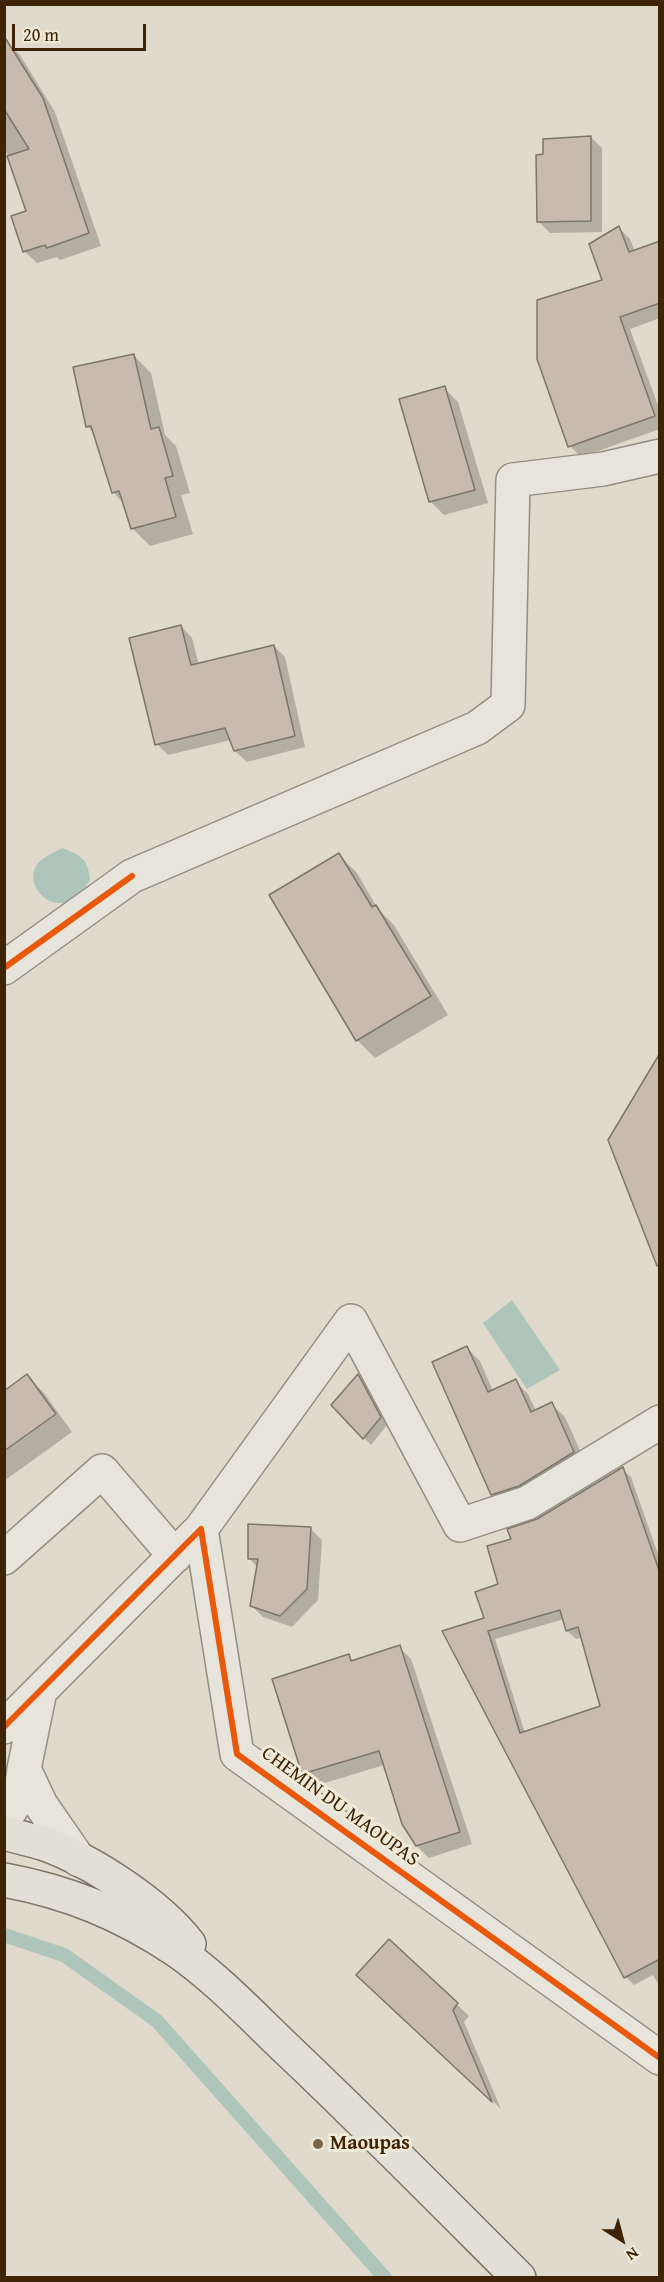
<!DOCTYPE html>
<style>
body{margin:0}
#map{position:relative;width:664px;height:2282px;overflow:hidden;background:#dfdacb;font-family:"Gentium Book Plus",serif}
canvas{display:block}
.frame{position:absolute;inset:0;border:6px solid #3e2304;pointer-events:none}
.north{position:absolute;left:592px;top:2210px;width:60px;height:60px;-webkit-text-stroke:4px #efead8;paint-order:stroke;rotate:144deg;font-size:16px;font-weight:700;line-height:24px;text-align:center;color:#3e2304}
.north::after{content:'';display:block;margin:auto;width:21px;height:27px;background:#3e2304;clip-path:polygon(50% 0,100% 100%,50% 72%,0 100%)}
.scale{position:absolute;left:12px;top:24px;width:134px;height:27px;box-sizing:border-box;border:3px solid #3e2304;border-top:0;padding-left:8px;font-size:18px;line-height:21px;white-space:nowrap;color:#3e2304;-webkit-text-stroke:4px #efead8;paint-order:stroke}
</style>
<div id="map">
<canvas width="664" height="2282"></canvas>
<div class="frame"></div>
<div class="north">N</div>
<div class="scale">20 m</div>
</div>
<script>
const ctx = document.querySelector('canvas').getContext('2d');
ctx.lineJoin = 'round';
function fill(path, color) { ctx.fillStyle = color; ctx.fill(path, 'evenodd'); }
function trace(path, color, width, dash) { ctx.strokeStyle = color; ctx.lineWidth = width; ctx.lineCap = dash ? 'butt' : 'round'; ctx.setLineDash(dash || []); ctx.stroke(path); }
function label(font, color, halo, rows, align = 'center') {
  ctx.font = font + ' "Gentium Book Plus",serif'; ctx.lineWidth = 6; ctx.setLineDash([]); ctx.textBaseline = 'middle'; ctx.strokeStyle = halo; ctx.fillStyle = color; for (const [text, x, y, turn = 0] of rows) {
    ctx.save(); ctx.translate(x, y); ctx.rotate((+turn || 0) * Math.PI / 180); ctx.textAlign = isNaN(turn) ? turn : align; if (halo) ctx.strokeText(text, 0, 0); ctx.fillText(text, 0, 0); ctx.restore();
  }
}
const water = new Path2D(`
 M62,848C81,855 88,859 90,880L76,900C70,902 63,904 57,903C42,902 28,882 35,868C40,858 53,853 62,848Z
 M512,1300L560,1370L527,1389L483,1323Z`);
const shadow = new Path2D(`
 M7,43L20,55L55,112L101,246L60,260L57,257L37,263L24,251L27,212L4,145V45Z
 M591,137L602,148V232L550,233L539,222Z
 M619,228L630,239L635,252L660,277V318L630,329L660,411V429L581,457L570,446L604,281Z
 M134,356L151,373L165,435L176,446L190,493L181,495L193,534L150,546L133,529L125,505L113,492L95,434L87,426Z
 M444,388L458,402L488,503L444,515L431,502L401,400Z
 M181,626L192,638L199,665L274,646L285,657L305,747L247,762L235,751L231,740L168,755L157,744Z
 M339,855L357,873L378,909L394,925L448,1015L375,1058L357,1040Z
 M467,1348L480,1361L493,1391L515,1381L528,1394L536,1411L551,1404L565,1417L587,1466L506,1507L493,1494Z
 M27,1376L44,1393L72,1432L4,1481V1392Z
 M358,1376L365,1382L387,1425L371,1445L333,1405Z
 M622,1469L631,1477L660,1560V1987L653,1975L634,1985L626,1977L444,1632L485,1619L500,1585L513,1540L537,1520ZM564,1619L567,1631L576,1639L582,1637L602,1707L525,1733L495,1639Z
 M310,1528L322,1540L318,1600L292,1627L263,1617L252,1606L258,1568L249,1558Z
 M399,1647L411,1659L472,1844L429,1858L417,1846L384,1765L315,1786L303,1774L274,1680L348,1656L354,1661Z
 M389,1941L469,2016L464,2022L501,2109L370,1987Z`);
const stream = new Path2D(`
 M4,1935L64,1955L157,2021L385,2278`);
const building = new Path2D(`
 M4,36L43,98L89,233L47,248L45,245L23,252L11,216L26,211L7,156L29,149L4,109Z
 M591,136V221L537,222L536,155L543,154V139Z
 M619,226L629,252L660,241V303L620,317L655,416L568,447L537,359V300L602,280L589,244Z
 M134,354L151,429L159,427L173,476L165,478L176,517L131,529L119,491L112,493L91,426L86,427L73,367Z
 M445,386L475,490L429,502L399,399Z
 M181,625L191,665L274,645L295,736L234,751L225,728L155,745L129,638Z
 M339,853L372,907L376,905L431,996L356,1041L269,895Z
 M660,1053V1265L657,1266L608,1140Z
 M467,1346L488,1392L516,1379L531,1412L552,1402L574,1452L519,1486L491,1495L432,1362Z
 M27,1374L56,1414L4,1451V1391Z
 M358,1374L381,1417L363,1439L331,1405Z
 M623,1467L660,1573V1959L624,1978L442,1631L484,1618L475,1592L498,1584L487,1546L511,1539L507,1529L537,1519ZM560,1610L566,1631L578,1627L600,1706L520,1733L488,1631Z
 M248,1524L311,1527L307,1589L280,1616L250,1606L258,1559H248Z
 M400,1645L460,1832L416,1846L402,1824L379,1751L302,1774L272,1679L349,1654L351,1661Z
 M389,1939L458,2003L453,2010L492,2102L356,1975Z`);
const minor = new Path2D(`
 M4,968L132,876L477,728L508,705L513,480L603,469L660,456
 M201,1529L351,1321L460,1525L527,1503L660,1422
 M4,1558L102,1471L175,1556
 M40,1691L24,1769L41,1805L79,1860
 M4,1727L201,1529L237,1754L660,2058
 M4,1819C17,1803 22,1789 24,1769`);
const major = new Path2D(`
 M4,1833C18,1837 32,1840 45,1844C92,1861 158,1904 189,1944
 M4,1880C69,1892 122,1914 176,1950C217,1978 256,2020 292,2054C369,2127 444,2203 519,2278`);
const cycleway = new Path2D(`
 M4,968L132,876
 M4,1727L201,1529L237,1754L660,2058`);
const markers = [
 [318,2144,6,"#76634a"]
];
const streetNames = [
 ["CHEMIN DU MAOUPAS",340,1807,36]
];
const poiNames = [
 ["Maoupas",330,2144]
];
fill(water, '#adc5ba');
fill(shadow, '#0003');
trace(stream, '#adc5ba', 14);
fill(building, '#c8baaf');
trace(building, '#7c7568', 1.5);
trace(minor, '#948e81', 36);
trace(major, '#7c7568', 36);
trace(minor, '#e7e4dc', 33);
trace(major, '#e2dfd7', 33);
trace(cycleway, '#e8590c', 6);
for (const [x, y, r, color] of markers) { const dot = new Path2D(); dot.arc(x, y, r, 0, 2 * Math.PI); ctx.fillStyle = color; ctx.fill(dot); trace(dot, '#efead8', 2); }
label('20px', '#3e2304', '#efead8', streetNames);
label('bold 20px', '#3e2304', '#efead8', poiNames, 'left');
</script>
